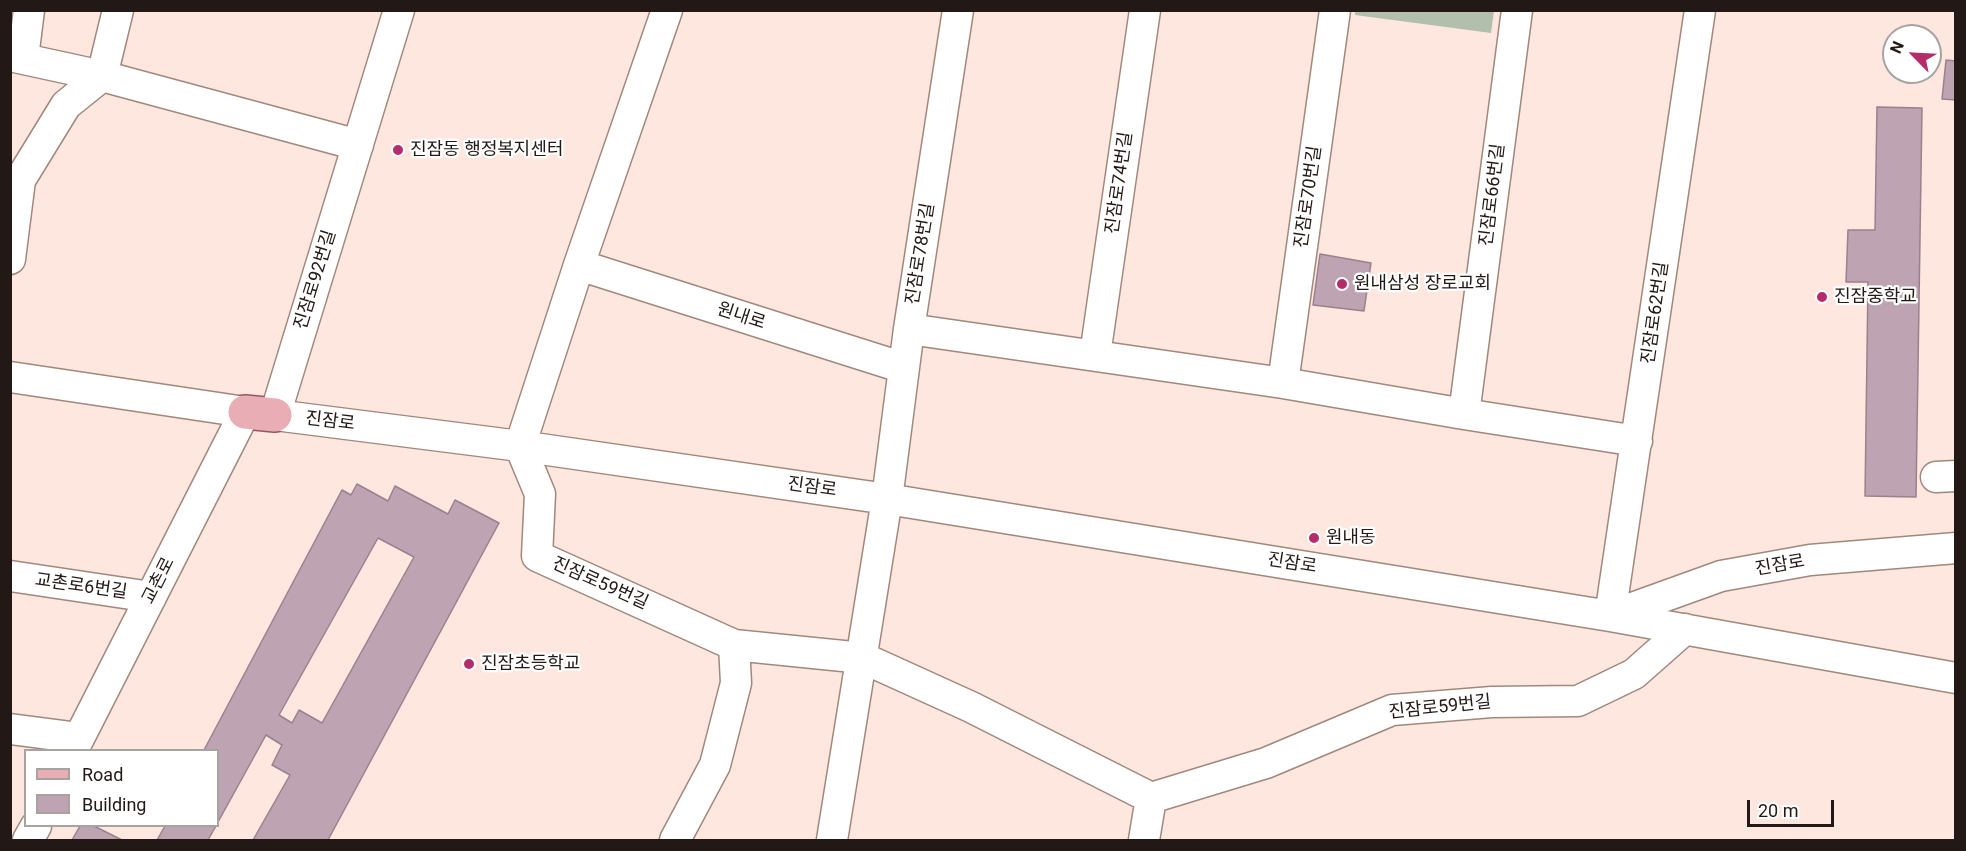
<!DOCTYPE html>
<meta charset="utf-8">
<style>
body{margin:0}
#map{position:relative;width:1966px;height:851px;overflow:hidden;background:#fee7de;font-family:Roboto,sans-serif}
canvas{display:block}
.frame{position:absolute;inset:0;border:12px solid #221815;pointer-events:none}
.legend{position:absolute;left:24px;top:749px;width:195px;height:78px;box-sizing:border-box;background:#fff;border:2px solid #a7a3a1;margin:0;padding:8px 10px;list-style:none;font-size:18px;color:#221815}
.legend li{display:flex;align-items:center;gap:12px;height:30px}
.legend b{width:30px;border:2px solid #a7a3a1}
.north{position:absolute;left:1882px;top:24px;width:60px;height:60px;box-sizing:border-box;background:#fff;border:2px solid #a7a3a1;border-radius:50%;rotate:294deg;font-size:16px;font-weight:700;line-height:24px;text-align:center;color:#221815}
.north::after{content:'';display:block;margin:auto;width:21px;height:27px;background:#b52c6a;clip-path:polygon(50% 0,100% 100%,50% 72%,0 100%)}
.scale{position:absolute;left:1747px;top:800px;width:87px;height:27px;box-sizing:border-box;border:3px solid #221815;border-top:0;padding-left:8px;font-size:18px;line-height:21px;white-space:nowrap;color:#221815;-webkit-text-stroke:4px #fff;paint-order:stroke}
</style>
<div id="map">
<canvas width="1966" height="851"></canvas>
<div class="frame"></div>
<ul class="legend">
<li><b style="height:8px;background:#e9adb6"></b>Road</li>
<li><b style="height:16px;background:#bea4b2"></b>Building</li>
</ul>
<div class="north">N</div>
<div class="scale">20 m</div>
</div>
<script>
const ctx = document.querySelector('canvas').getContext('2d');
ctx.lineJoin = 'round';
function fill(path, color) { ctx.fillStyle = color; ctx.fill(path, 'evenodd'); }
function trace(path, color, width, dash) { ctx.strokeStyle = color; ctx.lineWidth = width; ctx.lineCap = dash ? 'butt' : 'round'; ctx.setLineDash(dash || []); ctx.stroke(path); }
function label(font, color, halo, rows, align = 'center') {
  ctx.font = font + ' Roboto,"Noto Sans KR",sans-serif'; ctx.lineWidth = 4.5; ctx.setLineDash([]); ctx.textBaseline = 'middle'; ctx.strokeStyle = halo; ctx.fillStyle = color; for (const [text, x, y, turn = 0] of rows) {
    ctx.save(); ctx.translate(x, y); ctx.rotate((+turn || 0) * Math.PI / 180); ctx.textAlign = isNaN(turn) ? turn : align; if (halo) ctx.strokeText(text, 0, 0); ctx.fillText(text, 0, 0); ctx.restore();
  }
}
const green = new Path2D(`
 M1355,11L1494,10V11L1491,33L1355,15Z`);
const building = new Path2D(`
 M1946,60L1956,61V100L1942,99Z
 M1877,107L1922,108L1916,497L1865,496L1868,282H1846L1848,230H1875Z
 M1320,254L1371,263L1364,311L1313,305Z
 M357,484L388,501L395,486L448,514L455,500L499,523L328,840H253L290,775L272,765L282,745L266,735L218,822V750H204L342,490L351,495ZM378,538L414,557L322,723L299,710L292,723L279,715Z
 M80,826H94L122,840H72Z
 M165,826H216L208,840H157Z`);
const minor = new Path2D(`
 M399,10L275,415L520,446L887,499L1610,616L1956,678
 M1700,10L1610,616L1721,576L1810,560L1956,548
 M10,56L102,76L358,145
 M23,58L29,10
 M10,259L20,180L66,105L102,76L118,10
 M579,265L904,368
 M909,329L1283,383L1464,414L1637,441
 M1095,355L1145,10
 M10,377L245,412L73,750
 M1283,383L1335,10
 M1464,414L1517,10
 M520,446L540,494L537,556L734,645L863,658L971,707L1151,798L1144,840
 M520,446L579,265L667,10
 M1936,477L1956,476
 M10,576L151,597
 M10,729L79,738
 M1151,798L1266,763L1392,710L1492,702L1578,701L1634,674L1685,629
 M28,840L36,826
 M675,840L715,765L736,683L734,645
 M832,840L887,499L909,329L958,10`);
const major = new Path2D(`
 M245,412L275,415`);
const markers = [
 [398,150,6,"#b52c6a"],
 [1342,284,6,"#b52c6a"],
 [1822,297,6,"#b52c6a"],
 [1314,538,6,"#b52c6a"],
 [469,664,6,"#b52c6a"]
];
const poiNames = [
 ["진잠동 행정복지센터",410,150],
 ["원내삼성 장로교회",1354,284],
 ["진잠중학교",1834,297],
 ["원내동",1326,538],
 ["진잠초등학교",481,664]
];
const streetNames = [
 ["진잠로74번길",1120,183,-82],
 ["진잠로66번길",1493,195,-83],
 ["진잠로70번길",1309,197,-82],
 ["진잠로78번길",921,254,-81],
 ["진잠로92번길",316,280,-73],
 ["진잠로62번길",1656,313,-82],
 ["원내로",741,317,18],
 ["진잠로",330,422,7],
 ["진잠로",812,488,8],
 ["진잠로",1292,564,9],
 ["진잠로",1780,566,-10],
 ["교촌로",159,581,-63],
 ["진잠로59번길",600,584,24],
 ["교촌로6번길",81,587,8],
 ["진잠로59번길",1440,708,-6]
];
fill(green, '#b2bfac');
fill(building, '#bea4b2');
trace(building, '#9a818e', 1.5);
trace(minor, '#a1887d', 33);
trace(major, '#9a565e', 36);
trace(minor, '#fff', 30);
trace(major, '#e9adb6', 33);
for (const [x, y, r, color] of markers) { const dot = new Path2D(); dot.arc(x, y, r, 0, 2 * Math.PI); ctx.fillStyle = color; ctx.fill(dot); trace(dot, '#fff', 2); }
label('18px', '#221815', '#fff', poiNames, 'left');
label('18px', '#221815', '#fff', streetNames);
</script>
